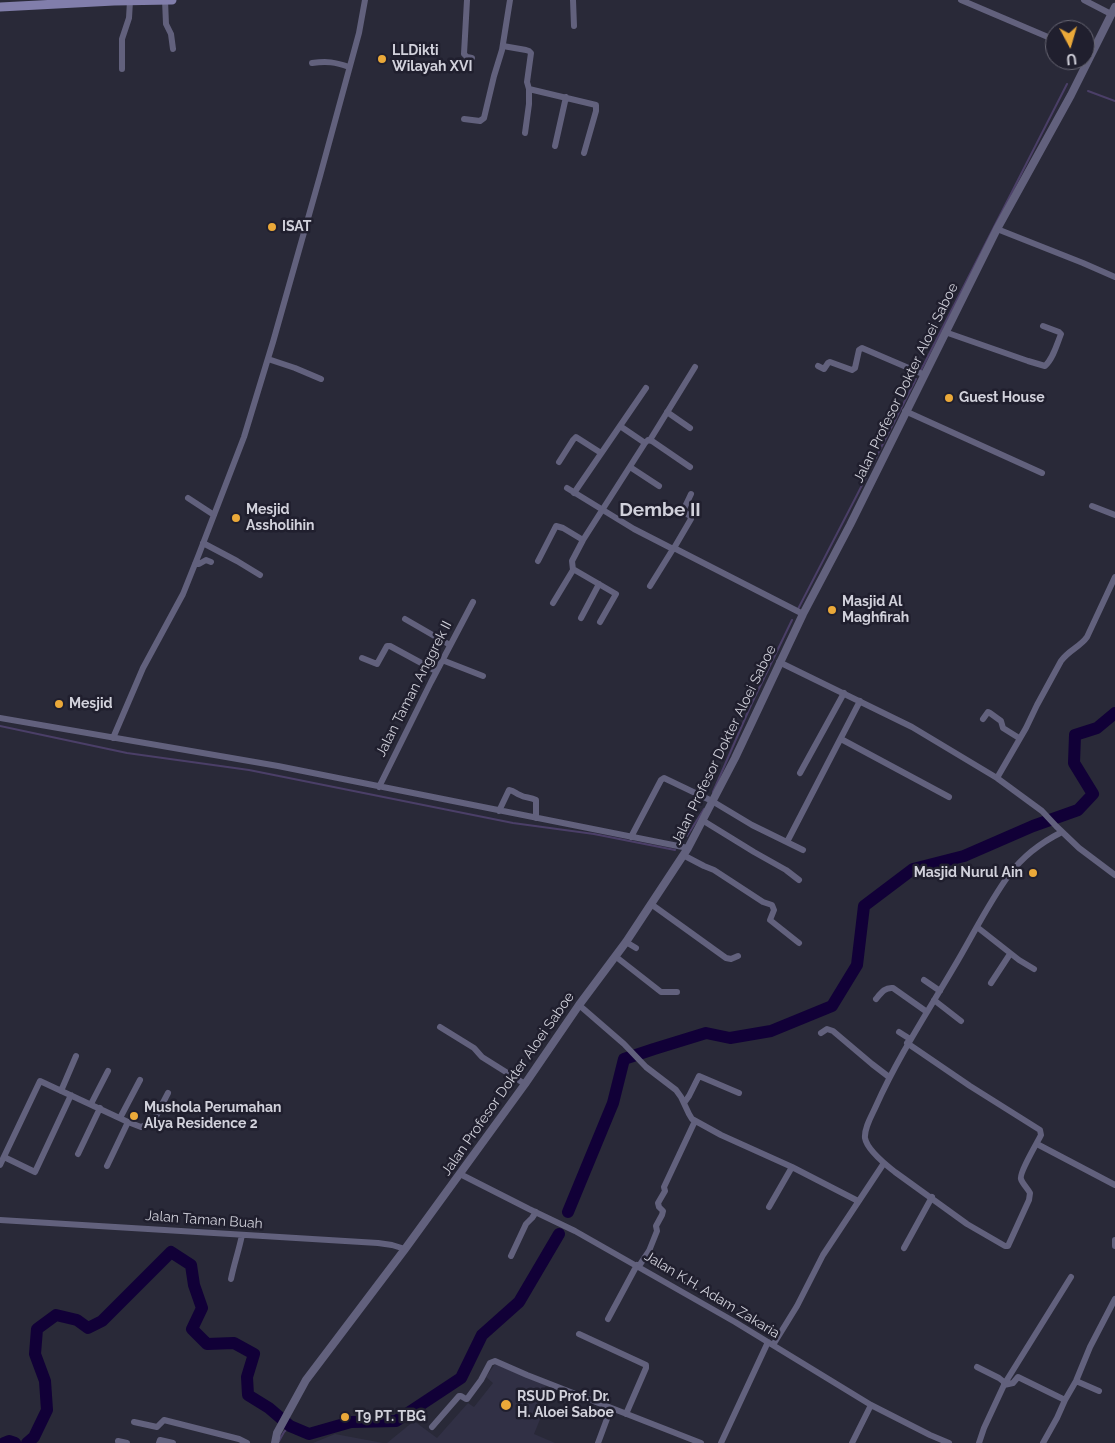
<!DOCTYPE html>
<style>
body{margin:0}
#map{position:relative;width:1115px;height:1443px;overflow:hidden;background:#292938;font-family:Raleway,sans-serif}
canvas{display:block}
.north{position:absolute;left:1045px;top:20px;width:50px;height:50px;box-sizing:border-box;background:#201f2e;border:1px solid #676673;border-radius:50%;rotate:174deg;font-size:14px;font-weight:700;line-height:20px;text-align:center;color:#d1d1db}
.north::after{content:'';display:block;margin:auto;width:18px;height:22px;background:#eba939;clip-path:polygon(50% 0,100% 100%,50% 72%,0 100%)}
</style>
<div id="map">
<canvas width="1115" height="1443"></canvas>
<div class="north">U</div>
</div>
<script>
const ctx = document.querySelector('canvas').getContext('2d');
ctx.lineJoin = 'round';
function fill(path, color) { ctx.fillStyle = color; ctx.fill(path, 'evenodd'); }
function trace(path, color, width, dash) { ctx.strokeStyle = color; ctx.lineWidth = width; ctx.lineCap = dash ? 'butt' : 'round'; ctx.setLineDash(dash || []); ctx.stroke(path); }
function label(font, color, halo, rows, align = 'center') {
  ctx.font = font + ' Raleway,sans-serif'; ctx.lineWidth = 5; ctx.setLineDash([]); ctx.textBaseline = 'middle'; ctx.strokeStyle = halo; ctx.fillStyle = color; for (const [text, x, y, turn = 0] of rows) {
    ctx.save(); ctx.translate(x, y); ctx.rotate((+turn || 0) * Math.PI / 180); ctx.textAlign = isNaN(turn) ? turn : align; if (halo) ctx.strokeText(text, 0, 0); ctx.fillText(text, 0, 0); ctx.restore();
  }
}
const built = new Path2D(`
 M495,1364L546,1385L537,1407L543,1412L534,1434L555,1443H387L414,1421L437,1438L468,1403L474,1407L493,1383L486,1377Z
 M335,1434L383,1443H313Z`);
const stream = new Path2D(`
 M1088,91L1115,101
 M920,372L1067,84
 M798,609L858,493L916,379
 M0,726L127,753L249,770L513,823L594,834L675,850
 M713,792L751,705L792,620
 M687,836L704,809
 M279,1441L284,1432L290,1426`);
const river = new Path2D(`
 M568,1212L613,1103L624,1059L654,1049L706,1033L730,1038L771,1031L832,1006L857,965L864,906L913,869L964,856L1033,826L1078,810L1093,794L1074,763L1075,735L1097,728L1115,713
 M4,1443L9,1441L15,1443
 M27,1443L34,1437L47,1410L45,1381L35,1354L37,1329L56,1315L77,1320L88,1328L102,1321L171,1252L191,1265L194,1285L202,1308L192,1329L207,1344L234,1343L254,1354L247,1377L248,1395L269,1408L290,1426L309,1434L351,1422L396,1421L461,1378L482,1335L519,1302L559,1234`);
const minor = new Path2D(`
 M165,0L166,24L171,34L173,49
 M467,0L464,54L467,57L472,58
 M573,0L574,26
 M961,0L1055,40
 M1084,0L1111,14
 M503,46L526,50L529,51L531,53L527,82L529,89V104L525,133
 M312,63C327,61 335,62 349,67
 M122,69V39L129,18L130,1
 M529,89L596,105V111L584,153
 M464,119L480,121L484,118L494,76L502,50L510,0
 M555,146L566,97
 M997,229L1083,263L1115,277
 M945,332L1028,361L1045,366C1053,359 1057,344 1061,334L1059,332L1043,326
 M268,359L295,368L321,379
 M818,366L824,369L828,363L830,362L852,370L855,368L859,350L862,348L925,375
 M905,411L1042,473
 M667,412L690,428
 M620,426L645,443
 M650,440L695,367
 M559,462L573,440L576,437L601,453
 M630,467L659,486
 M567,488L634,529L673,549L674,548L803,614
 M574,493L646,388
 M188,498L214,515
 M1092,506L1115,515
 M203,543L237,561L260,575
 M674,548L691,519L690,516L683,511L691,494
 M538,561L556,526L563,528L583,540
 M195,564H199L206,560L211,562
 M573,569L616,594L600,622
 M650,586L673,549
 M553,603L573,570L572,561L583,540L645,443L648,440L652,441L690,467
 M581,618L599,584
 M405,619L450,645
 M362,658L377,664L387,646H390L436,671
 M442,660L483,676
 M779,662L912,727L997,778L1042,811L1056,826L1079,848L1115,875
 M0,718L278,766L688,848
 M983,719L988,712L990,713L1001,721L1003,728L1019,738
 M113,738L143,668L183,594L199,554L244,437L273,342L320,176L359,33L365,0
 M841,739L949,797
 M800,773L844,693
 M997,778L1026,728L1037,705L1061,661C1069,650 1080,647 1087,637L1115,577
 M379,787L431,682L473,602
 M499,811L509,790C515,791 515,793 520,795C525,798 530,797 536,800V818
 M702,820L754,852L786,870L799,880
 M631,837L661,780L664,778L712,801L752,825L803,850
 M787,842L860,701
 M683,855L704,866L714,870L763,902L772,905L774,910L770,920L799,943
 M651,904L726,958L731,959L738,956
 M977,927L1019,960L1034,969
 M626,942L636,948
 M615,956L661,992H677
 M924,980L940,991
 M991,983L1010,954
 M876,999C881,993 885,987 893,988L927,1012
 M934,1000L961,1021
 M579,1005L624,1044L646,1067L676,1090L681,1097L689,1114L692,1119L721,1135L792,1167L858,1201
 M440,1027L474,1048L482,1057L525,1084
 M899,1032L910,1039
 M821,1033L827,1029L833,1031L872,1064L889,1077
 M907,1043L970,1086L1040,1130L1041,1135C1037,1143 1019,1173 1021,1179C1022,1183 1028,1189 1030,1193L1029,1200L1008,1246H1005L967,1224L895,1172C886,1165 867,1150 865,1138C864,1128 872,1115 876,1106C898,1057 927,1013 954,967C972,937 989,902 1009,875C1023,856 1042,842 1062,832
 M61,1091L76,1056
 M684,1103L689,1096L699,1076L739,1093
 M91,1104L108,1071
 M120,1118L140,1080
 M1037,1144L1115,1185
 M78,1154L100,1108
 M4,1157L35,1172L71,1095
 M0,1165L40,1081L128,1122L141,1127L153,1122L168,1093
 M107,1166L128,1122
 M460,1174L529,1209L575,1231L735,1322L871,1405L930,1435L949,1443
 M769,1207L792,1167
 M0,1220L378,1243L392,1245L405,1249
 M1115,1240V1246
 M904,1248L932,1197
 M511,1256L526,1224L532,1218L536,1212
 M639,1266L649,1251L657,1231L656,1226L662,1215L663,1211L659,1207L658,1203L665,1191L664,1187L695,1121
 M231,1279C234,1264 239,1250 242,1235
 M608,1319L637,1265
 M579,1334L646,1365V1368L626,1414
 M773,1345L797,1306L823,1255L884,1163
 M977,1367L999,1378L1004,1382V1385
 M1076,1381L1099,1391
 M1005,1383L1071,1277
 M1004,1385L1013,1383L1018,1377L1065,1400
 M134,1422L157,1427L164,1420L239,1439L247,1443
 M432,1427L459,1396H461L466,1399H467L481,1380L490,1363L495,1361L527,1375L701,1443
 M118,1441L127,1443
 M159,1443L160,1440L173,1443
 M598,1443L611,1408
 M721,1443L768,1342
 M852,1443L871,1405
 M979,1443L984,1428L1004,1385
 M1043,1443L1057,1418L1065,1400L1076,1381L1090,1347L1115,1299`);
const tertiary = new Path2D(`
 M275,1443L277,1433L306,1380L405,1249L525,1084L579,1005L626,942L688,848L735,758L803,614L850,525L997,229L1071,95L1115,7`);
const secondary = new Path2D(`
 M0,7L114,1L172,0`);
const markers = [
 [382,59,5,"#eba939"],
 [272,227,5,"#eba939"],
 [949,398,5,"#eba939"],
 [236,518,5,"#eba939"],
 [832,610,5,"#eba939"],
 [59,704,5,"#eba939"],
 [1033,873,5,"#eba939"],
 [134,1116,5,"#eba939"],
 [506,1405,6,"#eba939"],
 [345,1417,5,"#eba939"]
];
const poiNames = [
 ["LLDikti",392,51],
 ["Wilayah XVI",392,67],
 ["ISAT",282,227],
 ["Guest House",959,398],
 ["Mesjid",246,510],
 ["Assholihin",246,526],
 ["Masjid Al",842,602],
 ["Maghfirah",842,618],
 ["Mesjid",69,704],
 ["Masjid Nurul Ain",1023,873,"right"],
 ["Mushola Perumahan",144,1108],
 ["Alya Residence 2",144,1124],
 ["RSUD Prof. Dr.",517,1397],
 ["H. Aloei Saboe",517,1413],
 ["T9 PT. TBG",355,1417]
];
const streetNames = [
 ["Jalan Profesor Dokter Aloei Saboe",906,383,-64],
 ["Jalan Taman Anggrek II",414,689,-63],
 ["Jalan Profesor Dokter Aloei Saboe",724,745,-64],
 ["Jalan Profesor Dokter Aloei Saboe",508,1084,-55],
 ["Jalan Taman Buah",204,1220,4],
 ["Jalan K.H. Adam Zakaria",712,1295,31]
];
const districtNames = [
 ["Dembe II",660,510]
];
fill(built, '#313045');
trace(stream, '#4b3f68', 2);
trace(river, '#110037', 12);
trace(minor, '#62617d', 6);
trace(tertiary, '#62617d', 8);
trace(secondary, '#817eab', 9);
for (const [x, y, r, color] of markers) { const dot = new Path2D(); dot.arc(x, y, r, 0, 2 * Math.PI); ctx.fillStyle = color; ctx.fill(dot); trace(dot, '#201f2e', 2); }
label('bold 14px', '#d1d1db', '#201f2e', poiNames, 'left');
label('14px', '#d1d1db', '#201f2e', streetNames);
label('bold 19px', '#d1d1db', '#201f2e', districtNames);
</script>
